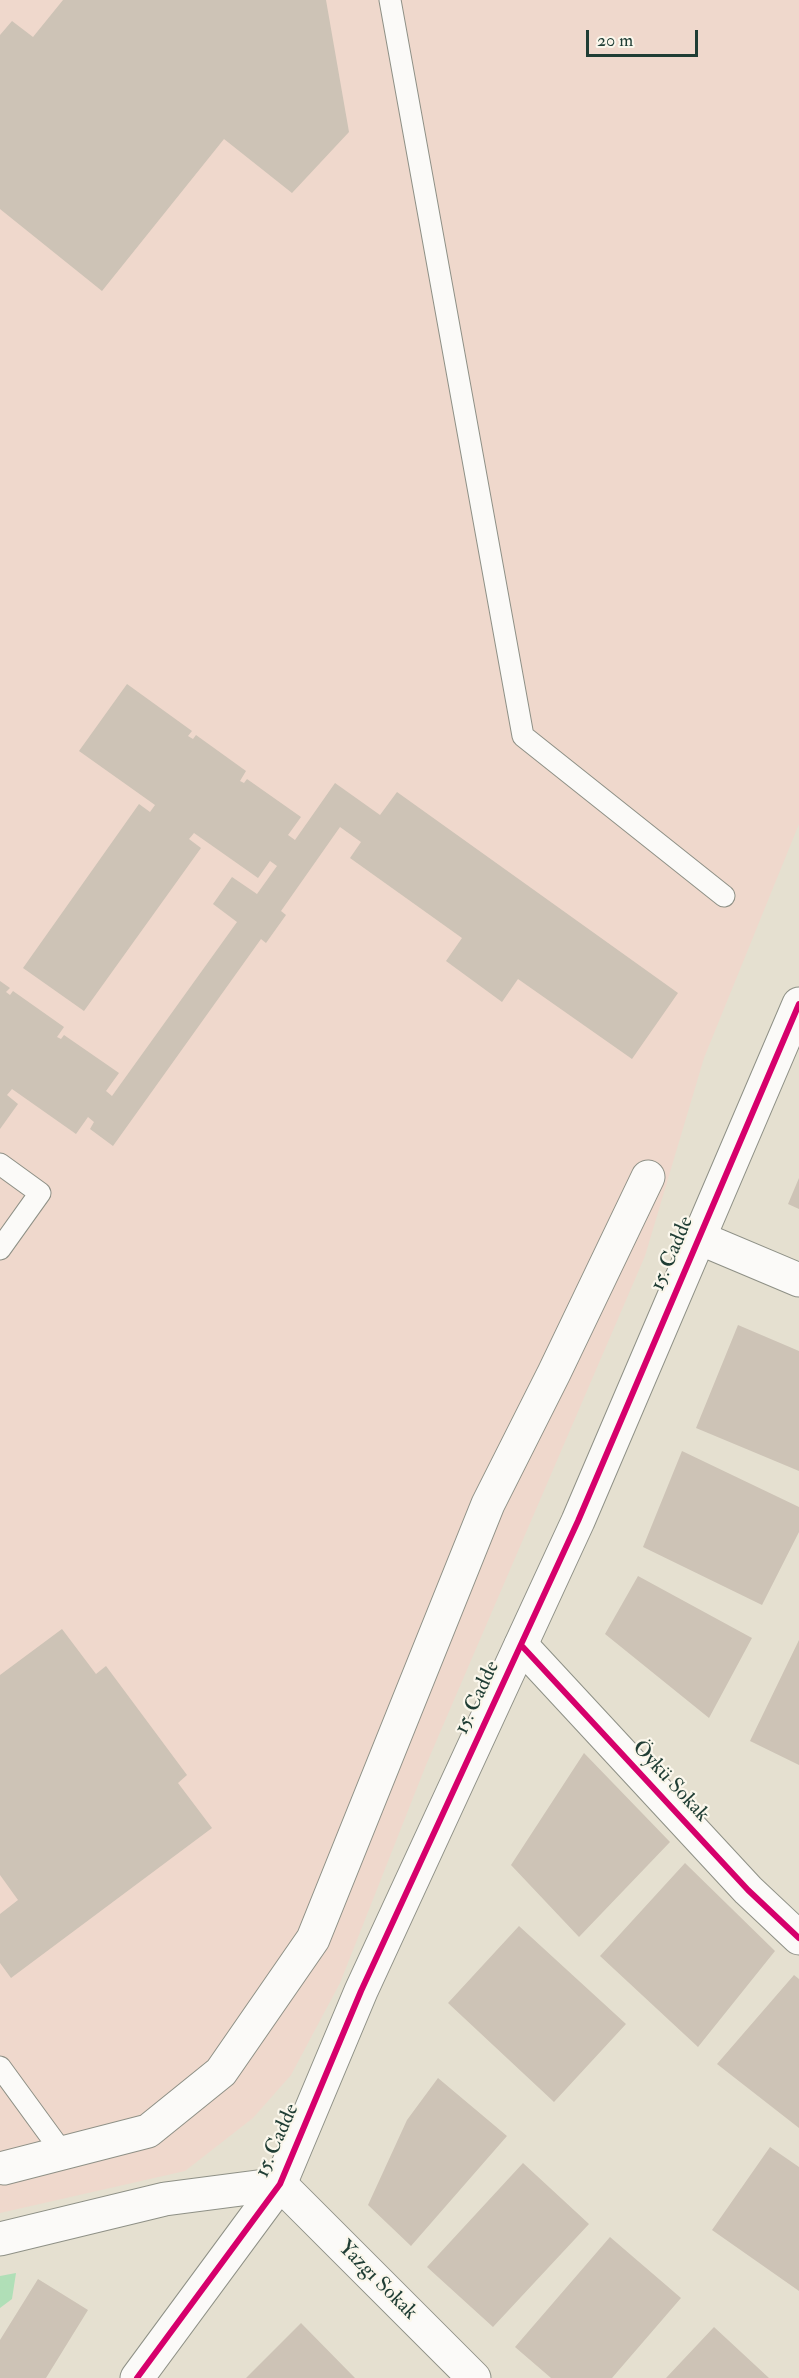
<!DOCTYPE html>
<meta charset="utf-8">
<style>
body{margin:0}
#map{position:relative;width:799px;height:2378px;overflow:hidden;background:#e5e0d0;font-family:"IM FELL Double Pica",serif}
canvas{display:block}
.scale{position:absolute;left:586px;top:30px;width:112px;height:27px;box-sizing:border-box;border:3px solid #1f3d34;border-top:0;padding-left:8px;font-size:18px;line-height:21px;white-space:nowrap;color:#1f3d34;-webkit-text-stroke:4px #fbf7ec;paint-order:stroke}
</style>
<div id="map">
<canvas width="799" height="2378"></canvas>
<div class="scale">20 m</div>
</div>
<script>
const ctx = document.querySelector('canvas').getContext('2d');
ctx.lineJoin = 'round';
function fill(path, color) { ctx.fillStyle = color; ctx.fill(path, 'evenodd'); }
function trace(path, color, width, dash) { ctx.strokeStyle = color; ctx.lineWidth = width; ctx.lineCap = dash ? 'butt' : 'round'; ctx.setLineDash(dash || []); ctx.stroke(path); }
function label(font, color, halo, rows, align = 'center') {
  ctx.font = font + ' "IM FELL Double Pica",serif'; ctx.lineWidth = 4.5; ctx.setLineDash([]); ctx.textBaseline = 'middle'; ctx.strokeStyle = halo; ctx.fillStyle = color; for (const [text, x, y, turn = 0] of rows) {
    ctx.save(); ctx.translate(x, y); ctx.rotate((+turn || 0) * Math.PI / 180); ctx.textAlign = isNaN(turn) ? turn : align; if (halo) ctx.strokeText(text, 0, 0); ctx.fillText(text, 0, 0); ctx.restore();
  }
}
const built = new Path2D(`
 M0,0H799V824L704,1058L645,1256L426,1765L340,1983L291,2075L253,2118L185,2171L0,2213Z`);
const green = new Path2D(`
 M16,2273L12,2299L0,2308V2276Z`);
const building = new Path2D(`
 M63,0H326L349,132L292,193L224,139L102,291L0,209V35L12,21L33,37Z
 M127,684L192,731L188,736L193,739L196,735L246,771L240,781L244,783L247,779L301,817L288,835L295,840L335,783L380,815L397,792L678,993L632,1059L518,979L502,1002L446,961L462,938L350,858L361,842L340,827L281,911L286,915L266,943L261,939L113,1146L90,1129L94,1122L88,1117L76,1134L12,1089L7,1095L18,1104L0,1129V981L10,988L6,992L10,995L13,991L64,1027L57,1037L61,1039L64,1035L119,1073L106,1091L112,1096L237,922L213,904L232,877L257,894L277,866L270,861L258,878L194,833L189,839L201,848L84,1011L23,968L139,804L150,812L155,805L79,751Z
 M799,1178V1209L788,1204Z
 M738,1325L799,1351V1471L696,1428Z
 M682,1451L799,1507V1532L762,1605L643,1547Z
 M638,1576L752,1638L709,1718L605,1634Z
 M62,1629L96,1674L106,1666L187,1775L178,1783L212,1828L11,1978L0,1963V1914L18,1900L0,1875V1675Z
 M799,1640V1765L750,1741Z
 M584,1753L670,1842L579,1937L511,1865Z
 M685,1863L775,1951L698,2047L600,1956Z
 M519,1926L626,2024L554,2102L448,2003Z
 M794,1975L799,1979V2128L717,2064Z
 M438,2078L507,2136L411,2246L368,2205L407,2120Z
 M770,2147L799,2167V2291L712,2230Z
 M523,2163L589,2224L493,2327L427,2267Z
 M610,2237L681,2298L612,2378H551L515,2347Z
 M38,2279L88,2310L46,2378H0V2340Z
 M301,2323L355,2378H246Z
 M714,2327L769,2378H666Z`);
const lane = new Path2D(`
 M390,0L523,736L724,896
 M0,1164L40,1193L0,1249
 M0,2067L62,2152`);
const street = new Path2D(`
 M697,1237L799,1280
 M521,1645L748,1890L799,1938
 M4,2168L148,2131L221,2072L313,1939L488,1504L554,1373L648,1177
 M0,2239L165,2199L280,2184L474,2378`);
const secondary = new Path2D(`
 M137,2378L280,2184L361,1991L578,1521L799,1004`);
const cycleway = new Path2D(`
 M521,1645L748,1890L799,1938
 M137,2378L280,2184L361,1991L578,1521L799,1004`);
const streetNames = [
 ["15. Cadde",673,1254,-67],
 ["15. Cadde",478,1698,-65],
 ["Öykü Sokak",670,1782,47],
 ["15. Cadde",278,2141,-66],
 ["Yazgı Sokak",377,2281,45]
];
fill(built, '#efd8cc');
fill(green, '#b0dfb7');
fill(building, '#cdc3b6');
trace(lane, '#8e9086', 23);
trace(street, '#8e9086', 35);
trace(secondary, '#8e9086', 35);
trace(lane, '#fbfaf8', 21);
trace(street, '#fbfaf8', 33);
trace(secondary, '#fbfaf8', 33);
trace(cycleway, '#d6006c', 6);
label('21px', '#1f3d34', '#fbf7ec', streetNames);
</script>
